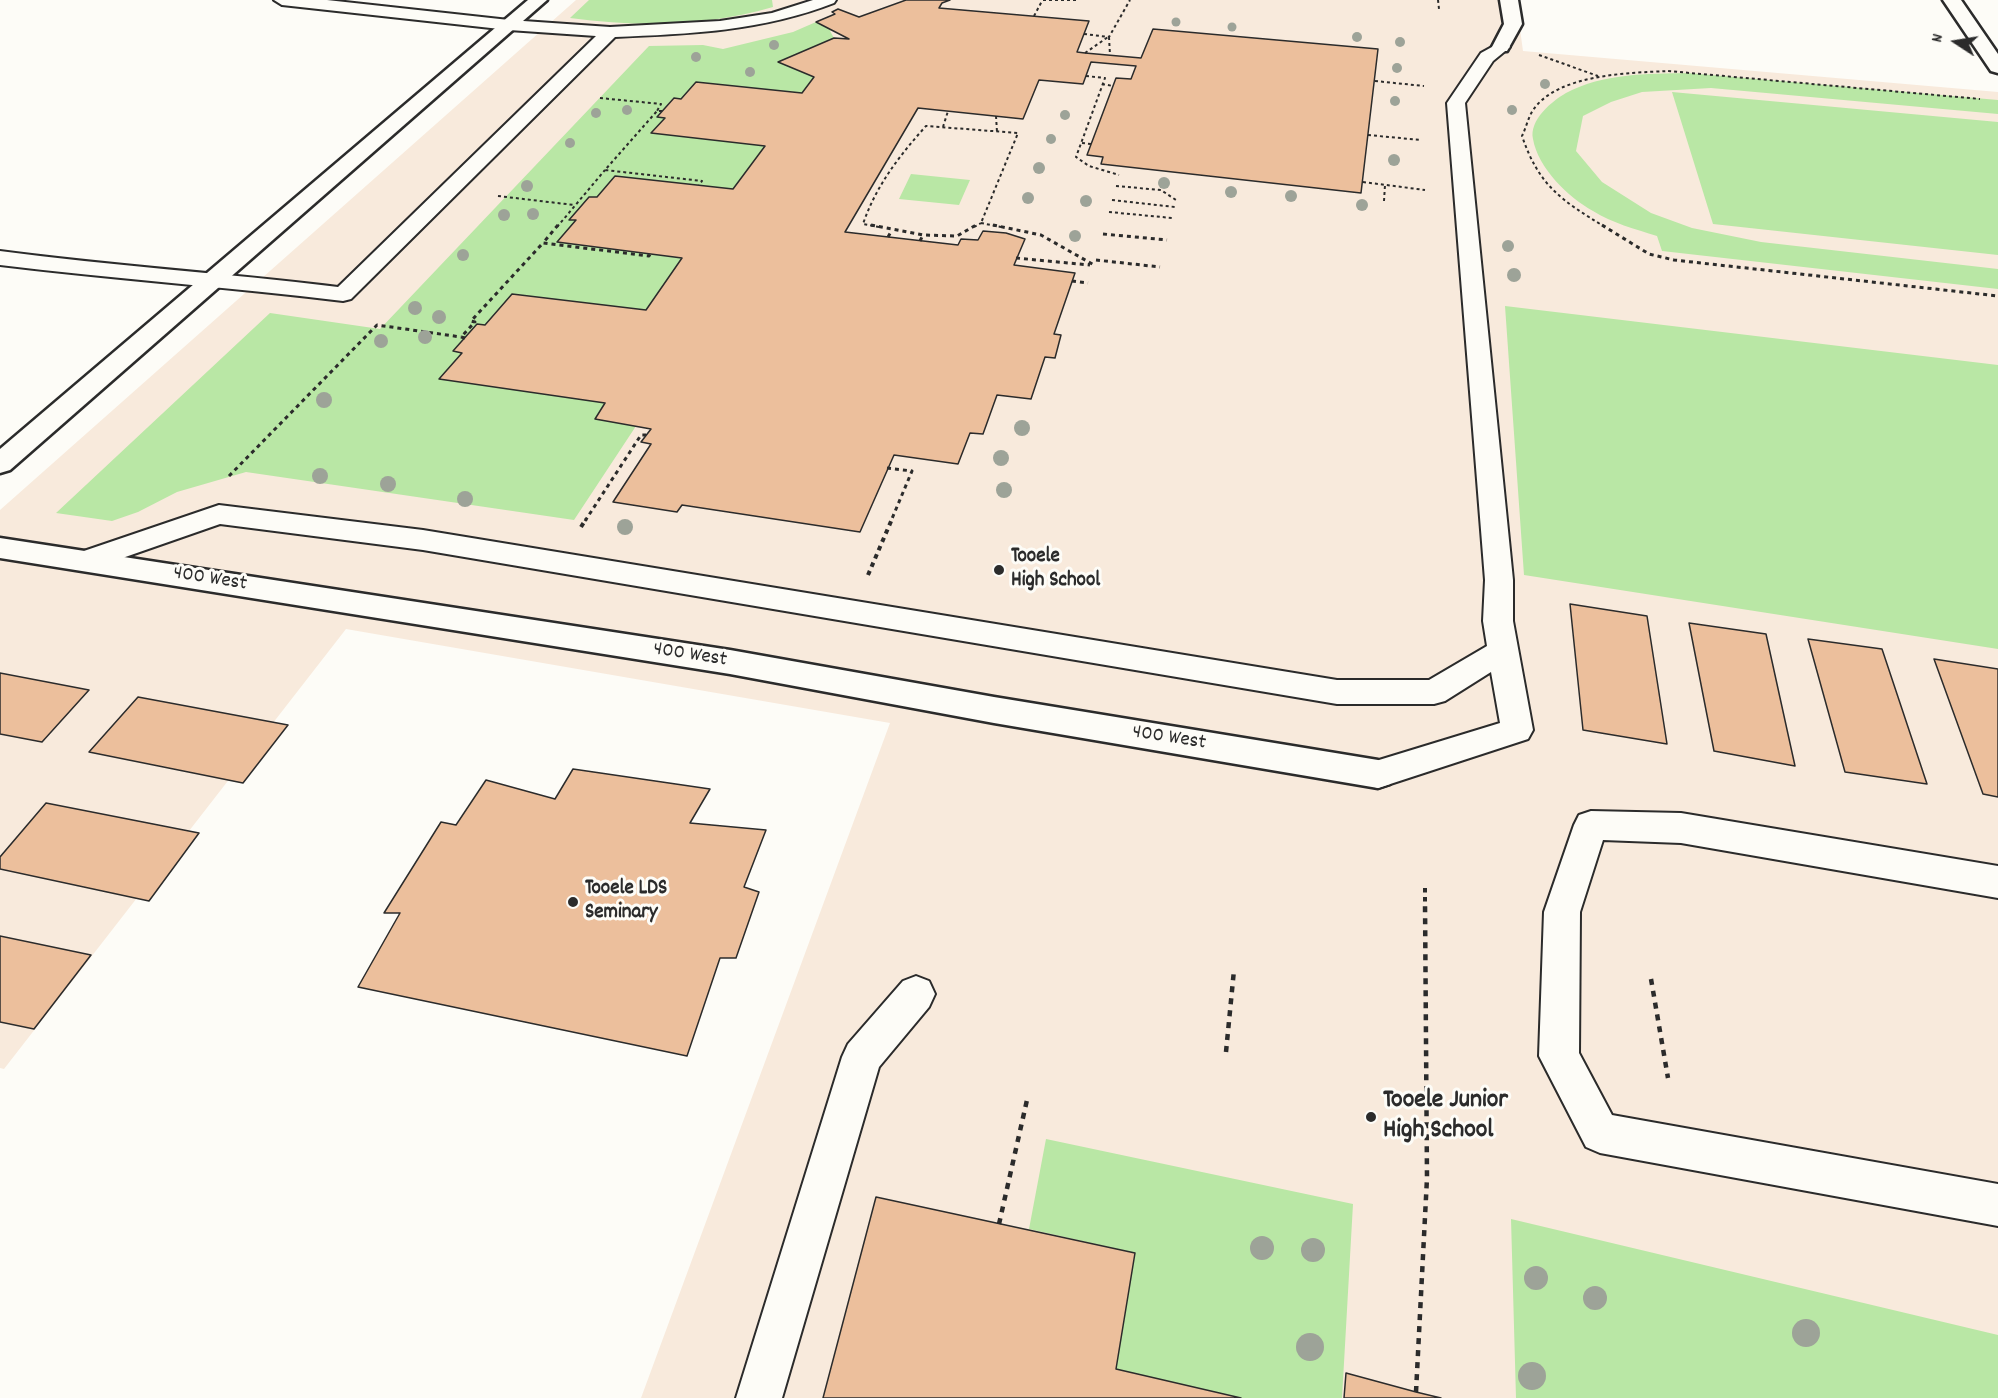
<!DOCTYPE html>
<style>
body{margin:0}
#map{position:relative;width:1998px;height:1398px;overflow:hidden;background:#fdfcf7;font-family:Dekko,sans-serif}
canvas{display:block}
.north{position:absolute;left:1926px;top:12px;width:60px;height:60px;-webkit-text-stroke:4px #fdfcf7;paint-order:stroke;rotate:282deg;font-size:16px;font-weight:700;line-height:24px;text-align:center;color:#2b2b2b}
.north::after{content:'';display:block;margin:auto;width:21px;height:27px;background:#2b2b2b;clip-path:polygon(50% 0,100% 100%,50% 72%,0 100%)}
</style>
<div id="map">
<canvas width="1998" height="1398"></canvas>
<div class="north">N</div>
</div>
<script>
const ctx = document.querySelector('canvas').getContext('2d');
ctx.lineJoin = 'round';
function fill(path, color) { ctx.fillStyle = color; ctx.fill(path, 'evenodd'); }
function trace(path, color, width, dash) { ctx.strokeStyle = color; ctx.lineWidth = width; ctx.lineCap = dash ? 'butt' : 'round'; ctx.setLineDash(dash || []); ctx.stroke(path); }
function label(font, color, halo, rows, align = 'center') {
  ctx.font = font + ' Dekko,sans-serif'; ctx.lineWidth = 6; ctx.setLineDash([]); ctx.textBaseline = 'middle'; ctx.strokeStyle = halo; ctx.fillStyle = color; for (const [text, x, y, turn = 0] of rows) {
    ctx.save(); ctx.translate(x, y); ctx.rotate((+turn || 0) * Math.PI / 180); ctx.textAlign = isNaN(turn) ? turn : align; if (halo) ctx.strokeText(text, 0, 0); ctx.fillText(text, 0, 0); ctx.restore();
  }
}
const built = new Path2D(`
 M576,0H1516L1523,51L1998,92V1398H641L890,723L346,629L4,1069L0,1068V510Z`);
const green = new Path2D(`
 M589,0H772L773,7C703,27 641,27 570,18Z
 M816,22L832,29L830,31L834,38L779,62L814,77L802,93L696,82L681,99L673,98L658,116L665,118L652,133L765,146L733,189L652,180L597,197H589L570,219L576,220L558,242L682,258L646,310L512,294L485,325L477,324L453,351L462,353L440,378L605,403L595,419L636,426L574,520L246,472L177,492L138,512L112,521L56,513L270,313L380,329L649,46L703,45L723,49L793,32Z
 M1688,73L1998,100V114L1711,88L1642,92L1611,102L1583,116L1576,151L1602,182L1651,213L1692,228L1761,242L1998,269V289L1662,251L1657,236C1635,229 1612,223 1593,211C1568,197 1538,168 1533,139C1529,120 1552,101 1566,93C1604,73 1646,74 1688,73Z
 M1672,92L1998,122V255L1713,224Z
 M911,174L970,180L959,205L899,199Z
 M1505,306L1998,365V649L1524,575Z
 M1046,1139L1353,1204L1342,1398H1241L1116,1369L1135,1253L1029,1229Z
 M1511,1219L1998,1335V1398H1516Z`);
const building = new Path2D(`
 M906,0H950L942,3L939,8L1089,21L1077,52L1085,53L1141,58L1153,29L1378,49L1361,193L1101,164L1103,157L1087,155L1116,78L1131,79L1136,66L1091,62L1083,84L1039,80L1023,119L918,108L845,232L958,245L961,239L978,240L983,231L1006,233L1025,239L1014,265L1075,273L1054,334L1061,335L1055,358L1045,357L1031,399L997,395L983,434L970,433L958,464L894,455L860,532L682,505L677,512L613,502L651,444L641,442L651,429L595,419L605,403L439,379L462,353L453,351L477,324L485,325L512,294L646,310L682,258L557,242L576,220H569L589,197H597L615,176L733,189L765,146L651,133L665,118L657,117L674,98L681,99L696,82L802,93L814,77L778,62L834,38L849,39L816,22L835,14L832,12L838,9L859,17Z
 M1570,604L1647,616L1667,744L1583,730Z
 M1689,623L1766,634L1795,766L1714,751Z
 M1808,639L1882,649L1927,784L1845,772Z
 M1934,659L1998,669V797L1983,794Z
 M0,673L89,690L42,742L0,734Z
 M138,697L288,725L243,783L89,752Z
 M573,769L710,789L690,823L766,830L744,887L759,892L736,958H720L687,1056L358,987L400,913H384L441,822L456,825L486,780L555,799Z
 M46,803L199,833L149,901L0,869V857Z
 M0,936L91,955L34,1029L0,1022Z
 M876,1197L1135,1253L1116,1369L1241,1398H823Z
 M1346,1373L1416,1392L1441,1398H1344Z`);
const pathFar3 = new Path2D(`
 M1043,0H1076
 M1438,0L1439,9
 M1034,16L1042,1
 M1084,34L1109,37L1130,0
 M1109,37L1110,55
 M1085,53L1108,37
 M1539,55L1598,76
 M1086,76L1105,78L1076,157L1089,166L1119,175
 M1375,81L1424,86
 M1102,84L1113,86
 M600,98L661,104L657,111
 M662,111H657L605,170L702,181L699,185
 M996,116L997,132
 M943,127L948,111
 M1368,135L1421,140
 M1082,143L1091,144
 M1363,182L1425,190
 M1116,186L1161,190L1176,200
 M498,196L574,205
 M1112,200L1175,207
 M1384,201L1385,185
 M1109,212L1172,218
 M981,223L1001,227
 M557,227L605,170
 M879,227L863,224C876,186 899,156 926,126L1018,133L981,223
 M974,227L981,223
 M1605,227C1561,200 1539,186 1522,136C1526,128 1528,118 1533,110C1558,74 1628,73 1668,71L1980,99`);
const pathFar2 = new Path2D(`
 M558,225L543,243L649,256L651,253
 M871,225L923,235L957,236L976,225
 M993,225L1041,235L1094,265
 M1602,225L1649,254L1674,260L1998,296
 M1103,234L1167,240
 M888,237L892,230
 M920,241L923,235
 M1016,258L1090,265
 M1096,260L1160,267
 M1072,281L1088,283
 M465,338L461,337L475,322L471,321L543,243
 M887,468L912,471L891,521
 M229,476L377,325L461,337
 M585,521L641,435H646`);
const pathFar1 = new Path2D(`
 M581,527L586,519
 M868,575L892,519
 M1425,888V903`);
const path = new Path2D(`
 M1651,979L1668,1078
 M1226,1052L1234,970
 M999,1224L1027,1100
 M1416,1392L1427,1178L1425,901`);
const lane = new Path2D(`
 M274,0H327L509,20L610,27L720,21L772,13L813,0H836L834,3C762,31 690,34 615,37L351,299L343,301C229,287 114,279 0,265V251C112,266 225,273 338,287L596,36L509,30L282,5Z
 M1501,42L1507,43L1510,47L1493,61L1465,103L1513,580V621L1533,730L1528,739L1378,788L1366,784L1361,774L1366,764L1500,723L1491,672L1445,701L1434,704H1337L423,550L220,524L88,570L78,567L74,560L78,553L219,505L423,530L1337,680H1429L1487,646L1483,621L1485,580L1447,103L1481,53Z
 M1591,811L1681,813L1998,866V898L1681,843L1603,840L1580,912L1579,1053L1612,1115L1998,1184V1226L1600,1153L1586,1147L1539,1056L1544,912L1574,825L1579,815Z
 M916,976L929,981L935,994L929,1007L879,1067L782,1398H736L842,1057L848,1044L903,981Z`);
const street = new Path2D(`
 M1500,0H1518L1522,24L1507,51H1495L1492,47L1504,24Z
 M1943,0H1961L1998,54V73L1991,71Z
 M0,538L730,650L994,697L1378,760L1390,764L1395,774L1390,784L1378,788L994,723L730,674L0,558Z`);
const secondary = new Path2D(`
 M528,0H547L10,470L0,473V449Z`);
const trees = [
 [1176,22,4.5],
 [1232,27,4.5],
 [1357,37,5],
 [1400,42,5],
 [774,45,5],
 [696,57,5],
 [1397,68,5],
 [750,72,5],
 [1545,84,5],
 [1395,101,5],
 [627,110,5],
 [1512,110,5],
 [596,113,5],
 [1065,115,5],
 [1051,139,5],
 [570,143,5],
 [1394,160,6],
 [1039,168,6],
 [1164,183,6],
 [527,186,6],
 [1231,192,6],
 [1291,196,6],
 [1028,198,6],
 [1086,201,6],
 [1362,205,6],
 [533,214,6],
 [504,215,6],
 [1075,236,6],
 [1508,246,6],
 [463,255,6],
 [1514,275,7],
 [415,308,7],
 [439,317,7],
 [425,337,7],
 [381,341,7],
 [324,400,8],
 [1022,428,8],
 [1001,458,8],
 [320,476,8],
 [388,484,8],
 [1004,490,8],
 [465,499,8],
 [625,527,8],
 [1262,1248,12],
 [1313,1250,12],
 [1536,1278,12],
 [1595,1298,12],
 [1806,1333,14],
 [1310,1347,14],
 [1532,1376,14]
];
const markers = [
 [999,570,6,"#2b2b2b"],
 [573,902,6,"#2b2b2b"],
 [1371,1117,6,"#2b2b2b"]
];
const poiNames = [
 ["Tooele",1011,558],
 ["High School",1011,582],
 ["Tooele LDS",585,890],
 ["Seminary",585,914]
];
const streetNames = [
 ["400 West",210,580,9],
 ["400 West",690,656,9],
 ["400 West",1169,739,9]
];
const nearPoinames = [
 ["Tooele Junior",1383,1102],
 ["High School",1383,1132]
];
fill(built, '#f8eadc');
fill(green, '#b9e7a5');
fill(building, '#ecbf9c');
trace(building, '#2b2b2b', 1.5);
trace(lane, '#2b2b2b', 4);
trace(street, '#2b2b2b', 5);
trace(secondary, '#2b2b2b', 5);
trace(pathFar3, '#2b2b2b', 2, [3, 3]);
trace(pathFar2, '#2b2b2b', 3, [4, 4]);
trace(pathFar1, '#2b2b2b', 4, [4.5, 4.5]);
trace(path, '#2b2b2b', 4.5, [6, 6]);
fill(lane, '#fdfcf7');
fill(street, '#fdfcf7');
fill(secondary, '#fdfcf7');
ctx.fillStyle = '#9da398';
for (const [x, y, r] of trees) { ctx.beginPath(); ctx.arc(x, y, r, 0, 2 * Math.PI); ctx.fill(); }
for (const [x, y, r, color] of markers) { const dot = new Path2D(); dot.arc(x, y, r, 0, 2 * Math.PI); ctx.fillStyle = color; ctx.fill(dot); trace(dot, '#fdfcf7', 2); }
label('bold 21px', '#2b2b2b', '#fdfcf7', poiNames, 'left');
label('21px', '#2b2b2b', '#fdfcf7', streetNames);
label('bold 26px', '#2b2b2b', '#fdfcf7', nearPoinames, 'left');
</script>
